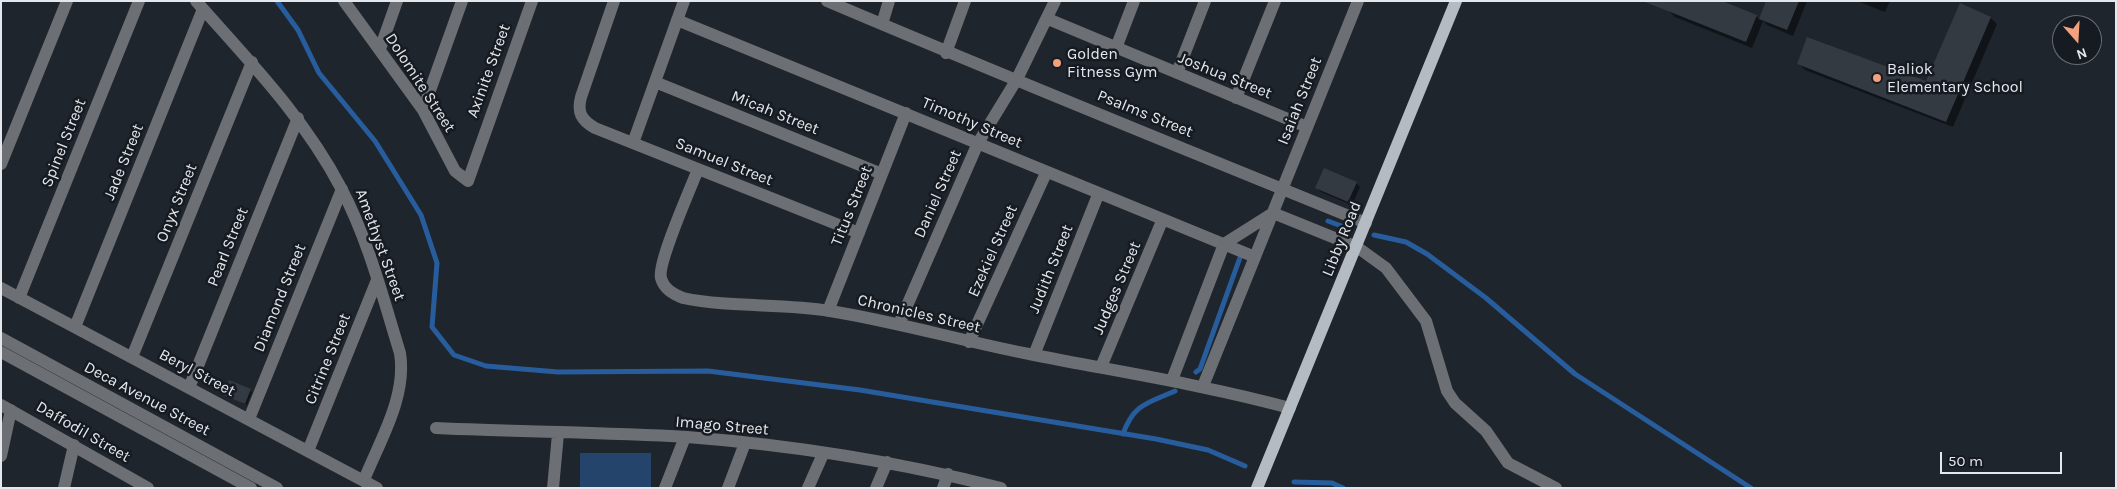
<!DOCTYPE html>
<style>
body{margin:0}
#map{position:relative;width:2117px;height:489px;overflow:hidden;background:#1f252c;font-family:Karla,sans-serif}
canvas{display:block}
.frame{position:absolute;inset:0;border:2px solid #e4e8ed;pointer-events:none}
.north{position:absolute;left:2052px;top:15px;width:50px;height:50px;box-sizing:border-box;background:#161b22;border:1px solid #686d73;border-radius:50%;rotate:161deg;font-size:14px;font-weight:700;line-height:20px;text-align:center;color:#e4e8ed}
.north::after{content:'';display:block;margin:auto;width:18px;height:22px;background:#f1a17d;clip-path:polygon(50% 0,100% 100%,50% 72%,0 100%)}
.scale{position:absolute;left:1940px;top:452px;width:122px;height:22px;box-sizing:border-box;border:2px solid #e4e8ed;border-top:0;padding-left:6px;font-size:15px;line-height:18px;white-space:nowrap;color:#e4e8ed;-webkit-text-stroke:4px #161b22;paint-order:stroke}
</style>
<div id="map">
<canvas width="2117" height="489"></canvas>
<div class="frame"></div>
<div class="north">N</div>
<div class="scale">50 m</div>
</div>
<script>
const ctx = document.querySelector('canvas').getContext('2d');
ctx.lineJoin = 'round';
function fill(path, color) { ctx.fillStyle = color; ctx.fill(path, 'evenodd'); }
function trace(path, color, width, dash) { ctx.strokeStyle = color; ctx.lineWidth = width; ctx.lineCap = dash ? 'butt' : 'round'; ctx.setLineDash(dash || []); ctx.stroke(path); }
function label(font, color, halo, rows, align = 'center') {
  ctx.font = font + ' Karla,sans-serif'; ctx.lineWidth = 5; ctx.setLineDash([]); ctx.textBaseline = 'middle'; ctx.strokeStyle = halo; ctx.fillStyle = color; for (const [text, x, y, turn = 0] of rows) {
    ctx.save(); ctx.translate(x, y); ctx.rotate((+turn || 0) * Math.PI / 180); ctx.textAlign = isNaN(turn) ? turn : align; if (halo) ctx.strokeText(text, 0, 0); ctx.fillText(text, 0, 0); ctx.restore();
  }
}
const green = new Path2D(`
 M580,453H651V488H580Z`);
const shadow = new Path2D(`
 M1669,1H1719L1756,16L1760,20L1768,1H1807L1793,36L1767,25L1763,21L1752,48L1675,17L1668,10L1672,2Z
 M1857,1H1890L1885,12Z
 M1960,5L1991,18L1997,24L1953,127L1805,70L1799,64L1927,83Z
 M1356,183L1360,187L1352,205L1321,192L1317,188Z
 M250,390L252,392L247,405L224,395Z`);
const stream = new Path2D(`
 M277,1L298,30L319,73L375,141L421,215L437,263L432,327L454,355L486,366L558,372L708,371L860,390L1156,439L1208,450L1245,466
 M1328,221L1344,227
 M1374,235L1406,242L1427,254L1486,298L1575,374L1751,488
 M1196,372L1200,369L1242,252
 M1123,434C1134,403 1149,403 1175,391
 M1294,482L1332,483L1343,488`);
const building = new Path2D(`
 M1722,1L1757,15L1746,42L1645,2Z
 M1766,1H1799L1787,30L1759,19Z
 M1960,3L1991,17L1946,122L1797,64L1807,37L1926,81Z
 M1324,168L1357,182L1348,202L1315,188Z
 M229,380L251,389L245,404L223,395Z`);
const minor = new Path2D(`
 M196,1C249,61 304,117 341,188C368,239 383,298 400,353C407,397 380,440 364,480
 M344,1L423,110L455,171L468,181L532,1
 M614,1L581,97C577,112 581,120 595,128L859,233
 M827,1C1006,77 1186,150 1366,223
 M1048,19L1307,127
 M677,20C870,98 1062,179 1255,257
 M882,24L889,1
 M1116,48L1134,1
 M380,49L397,1
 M946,53L965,1
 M1177,73L1205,1
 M655,82L882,174
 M1236,98L1275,1
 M423,110L462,1
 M633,143L684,1
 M1,164L67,1
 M698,169C691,188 657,263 661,278C664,289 673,294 683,298C731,308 782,303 830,311C899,322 965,342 1034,355C1120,372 1205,385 1290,408
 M1273,213L1357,247L1386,268L1426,321L1447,391L1455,403L1486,431L1508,463L1556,488
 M1,288L377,488
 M19,298L139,1
 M828,311L906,113
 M899,324L978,143L1017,79L1055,1
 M75,327L203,9
 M1,338L277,488
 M969,342L1046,173
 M1,352L251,488
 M1034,355L1098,195
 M132,357L252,62
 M1101,367L1162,221
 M1172,380L1224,244L1273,213
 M1203,386L1358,1
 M189,388L298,118
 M1,405L148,488
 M249,419L342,189
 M436,428C519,432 603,432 687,437C792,445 899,462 1001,488
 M308,451L377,280
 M1,456L11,410
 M64,488L74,445
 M553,488L558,434
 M665,488L685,437
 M728,488L745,443
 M808,488L823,454
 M876,488L887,462
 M943,488L948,474`);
const major = new Path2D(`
 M1257,488L1456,1`);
const markers = [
 [1057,63,5,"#f1a17d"],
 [1877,78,5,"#f1a17d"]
];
const poiNames = [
 ["Golden",1067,54],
 ["Fitness Gym",1067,72],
 ["Baliok",1887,69],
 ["Elementary School",1887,87]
];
const streetNames = [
 ["Axinite Street",489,71,-70],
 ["Joshua Street",1225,76,22],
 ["Dolomite Street",420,83,57],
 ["Isaiah Street",1300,101,-68],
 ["Micah Street",775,113,22],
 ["Psalms Street",1145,114,22],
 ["Timothy Street",972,123,23],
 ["Spinel Street",64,143,-68],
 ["Jade Street",124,162,-68],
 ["Samuel Street",724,162,22],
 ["Daniel Street",938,194,-66],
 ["Onyx Street",177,203,-68],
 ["Titus Street",852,206,-68],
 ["Libby Road",1342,239,-68],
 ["Amethyst Street",380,245,70],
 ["Pearl Street",228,247,-68],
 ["Ezekiel Street",993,251,-66],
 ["Judith Street",1051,269,-68],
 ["Judges Street",1117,288,-67],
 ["Diamond Street",280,298,-68],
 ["Chronicles Street",919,314,13],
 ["Citrine Street",328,359,-68],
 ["Beryl Street",197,373,28],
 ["Deca Avenue Street",147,399,28],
 ["Imago Street",722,426,5],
 ["Daffodil Street",83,432,30]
];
fill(green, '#24446c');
fill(shadow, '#0007');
trace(stream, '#285d9d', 5);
fill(building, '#343a42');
trace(minor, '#6c6f73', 12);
trace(major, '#b5bbc3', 12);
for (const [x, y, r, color] of markers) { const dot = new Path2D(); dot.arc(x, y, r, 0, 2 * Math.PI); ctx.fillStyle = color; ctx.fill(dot); trace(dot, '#161b22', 2); }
label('16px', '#e4e8ed', '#161b22', poiNames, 'left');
label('16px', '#e4e8ed', '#161b22', streetNames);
</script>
